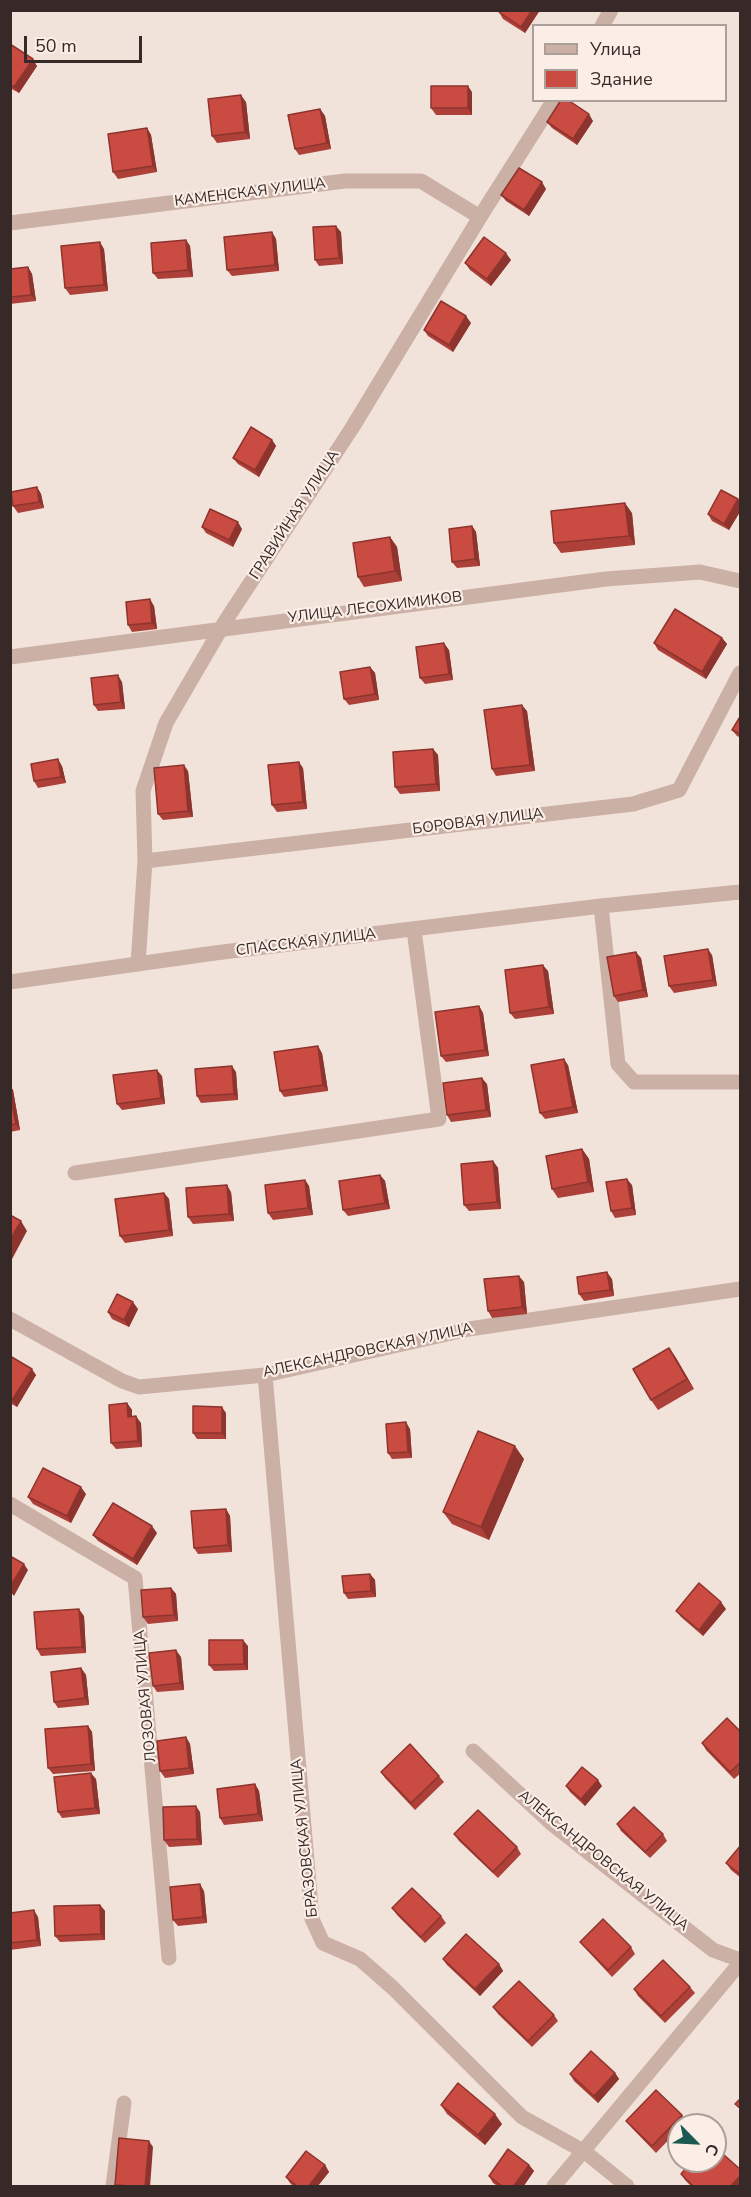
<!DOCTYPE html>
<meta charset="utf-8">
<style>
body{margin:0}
#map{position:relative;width:751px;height:2197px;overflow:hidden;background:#f2e3da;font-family:"Nunito Sans",sans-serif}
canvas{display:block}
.frame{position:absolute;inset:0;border:12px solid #362927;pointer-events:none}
.legend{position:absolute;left:532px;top:24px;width:195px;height:78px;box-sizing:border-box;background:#faeee7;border:2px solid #ac9f9a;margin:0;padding:8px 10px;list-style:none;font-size:18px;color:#362927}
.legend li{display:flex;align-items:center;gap:12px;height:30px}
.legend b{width:30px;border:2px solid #ac9f9a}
.north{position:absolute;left:667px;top:2113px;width:60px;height:60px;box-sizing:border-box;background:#faeee7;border:2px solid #ac9f9a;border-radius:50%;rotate:114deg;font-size:16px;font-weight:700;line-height:24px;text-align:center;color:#362927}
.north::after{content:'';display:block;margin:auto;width:21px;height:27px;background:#1c5952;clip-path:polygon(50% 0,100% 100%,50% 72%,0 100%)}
.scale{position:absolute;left:24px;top:36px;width:118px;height:27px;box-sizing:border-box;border:3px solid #362927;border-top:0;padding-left:8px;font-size:18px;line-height:21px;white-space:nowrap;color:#362927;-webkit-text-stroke:4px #faeee7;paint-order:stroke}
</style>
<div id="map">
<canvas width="751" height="2197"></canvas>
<div class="frame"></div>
<ul class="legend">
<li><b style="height:8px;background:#cbb0a6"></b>Улица</li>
<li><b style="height:16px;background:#c94b42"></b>Здание</li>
</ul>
<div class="north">С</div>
<div class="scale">50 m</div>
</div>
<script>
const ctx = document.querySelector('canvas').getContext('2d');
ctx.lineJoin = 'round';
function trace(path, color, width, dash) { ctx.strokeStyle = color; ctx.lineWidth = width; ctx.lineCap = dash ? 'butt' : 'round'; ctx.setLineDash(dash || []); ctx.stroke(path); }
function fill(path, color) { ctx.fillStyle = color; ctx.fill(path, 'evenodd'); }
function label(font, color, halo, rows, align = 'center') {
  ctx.font = font + ' "Nunito Sans",sans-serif'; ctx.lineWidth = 4.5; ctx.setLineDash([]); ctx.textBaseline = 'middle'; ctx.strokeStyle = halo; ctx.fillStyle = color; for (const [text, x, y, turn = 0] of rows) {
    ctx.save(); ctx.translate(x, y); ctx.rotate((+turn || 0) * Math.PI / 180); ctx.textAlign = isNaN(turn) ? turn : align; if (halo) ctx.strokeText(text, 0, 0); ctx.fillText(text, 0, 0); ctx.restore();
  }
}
const minor = new Path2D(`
 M602,26L611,10
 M10,223L345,181H421L480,217
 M10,657L606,579L700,572L740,581
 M145,861L633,804L679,790L740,673
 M601,906L618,1064L634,1082H740
 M138,964L145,861L143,791L166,723L226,620L352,428L480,217L554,100
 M10,982L215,953L601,906L740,892
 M75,1173L439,1119L414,930
 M10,1319L122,1381L139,1387L265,1375L469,1329L740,1289
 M265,1375L312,1919L323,1943L360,1959L393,1988L522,2117L585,2152L627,2186
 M10,1504L135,1578L169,1958
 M473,1751L551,1823L713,1950L740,1960
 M113,2186L124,2103
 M554,2186L740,1963`);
const wall = new Path2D(`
 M500,10H540L525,33L503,19L499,12Z
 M10,44L37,66L19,93L10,88Z
 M472,92V115H436L431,108Z
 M246,102L250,139L217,143L212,136Z
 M320,109L325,116L331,149L299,155L295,149Z
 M593,121L577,145L552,128L547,122Z
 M147,128L151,135L157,172L118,179L113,172Z
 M546,189L529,216L506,201L501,195Z
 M272,232L276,239L279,271L232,276L227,270Z
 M341,232L343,264L319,266L315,260Z
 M186,240L190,246L193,277L158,279L153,273Z
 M104,249L108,291L70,295L65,288Z
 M511,260L491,286L470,270L465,263Z
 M28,267L32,274L36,301L10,304V269Z
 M471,323L453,352L428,336L424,330Z
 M272,440L276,446L259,477L238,464L233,458Z
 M37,487L41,494L44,508L18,513L13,506Z
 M738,499L741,502V510L729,530L712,521L708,514Z
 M632,513L635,545L561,553L554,543Z
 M472,526L476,532L480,566L457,568L452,562Z
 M202,527L242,529L233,547L206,533Z
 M390,537L397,547L402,581L364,587L358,577Z
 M154,606L157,629L132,632L128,625Z
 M722,638L727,644L706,679L658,650L654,643Z
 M449,650L453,680L425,684L420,678Z
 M370,667L375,673L379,700L349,705L344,699Z
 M122,682L125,709L98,711L94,705Z
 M527,711L535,771L496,776L492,769Z
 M741,715V738L737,736L732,730Z
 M433,749L438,755L440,791L400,794L395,787Z
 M62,766L66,783L38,788L34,781Z
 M303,768L307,809L277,812L272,805Z
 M188,771L193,817L163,820L158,814Z
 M712,955L717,986L674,993L669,986Z
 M641,958L648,997L618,1002L614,996Z
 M548,971L554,1014L515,1019L510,1013Z
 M479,1006L483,1013L489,1056L446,1062L441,1056Z
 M322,1053L328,1091L284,1097L280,1091Z
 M568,1065L578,1113L545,1119L540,1113Z
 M236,1072L238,1100L201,1103L197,1096Z
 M162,1076L165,1104L122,1110L117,1104Z
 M487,1084L491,1117L451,1122L447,1115Z
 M10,1086L13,1090L20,1130L10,1132Z
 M582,1149L589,1159L594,1192L558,1198L552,1189Z
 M493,1161L498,1168L501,1209L469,1211L464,1205Z
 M380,1175L385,1181L390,1209L348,1216L343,1210Z
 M305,1180L309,1186L313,1215L273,1220L268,1213Z
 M632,1185L636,1215L615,1218L611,1211Z
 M231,1192L234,1221L193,1224L188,1217Z
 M164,1193L169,1199L173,1236L125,1243L120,1236Z
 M612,1279L614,1296L584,1301L579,1294Z
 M524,1282L527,1314L492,1318L488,1311Z
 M138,1309L129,1327L112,1319L108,1312Z
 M669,1348L676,1358L694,1389L658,1410L651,1400Z
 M10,1356L36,1375L17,1407L10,1403Z
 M127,1403L132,1410V1417L141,1423L142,1447L116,1449L111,1443Z
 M226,1413V1439H197L193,1433Z
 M410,1429L412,1458L392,1459L388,1453Z
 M524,1459L489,1540L452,1524L443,1512Z
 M86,1494L71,1523L33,1504L28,1497Z
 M226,1509L230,1516L232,1552L198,1554L194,1548Z
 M157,1533L137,1565L98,1541L93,1535Z
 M370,1574L375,1580L376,1597L348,1599L344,1593Z
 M171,1588L176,1594L178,1621L148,1624L143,1617Z
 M726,1609L703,1636L681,1617L676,1611Z
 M84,1616L86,1653L41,1656L37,1649Z
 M248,1646V1670L214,1671L209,1665Z
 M181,1657L184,1690L157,1692L153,1686Z
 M81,1668L86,1675L89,1705L58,1708L54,1702Z
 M88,1726L92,1732L95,1771L53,1774L48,1768Z
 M741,1732V1773L734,1779L706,1750L702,1743Z
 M186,1737L190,1744L194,1774L165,1778L160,1771Z
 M381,1772L439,1776L444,1782L415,1810L385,1778Z
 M96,1779L100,1814L62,1818L58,1812Z
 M255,1784L259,1791L263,1821L224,1825L220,1818Z
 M566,1786H602L585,1806L570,1792Z
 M200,1812L202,1845L169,1847L164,1840Z
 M617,1824L663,1834L667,1841L650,1858L621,1831Z
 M454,1834L517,1847L521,1854L498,1878L459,1841Z
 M741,1845V1878L731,1870L726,1863Z
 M204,1891L207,1923L178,1926L173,1920Z
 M100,1905L105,1911V1940L60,1942L55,1936Z
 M392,1908L441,1916L446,1923L425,1943L397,1915Z
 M10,1913L38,1917L41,1946L10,1950Z
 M580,1942L631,1947L635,1954L612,1977L585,1948Z
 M443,1959L499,1964L503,1971L480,1996L447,1965Z
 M690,1987L695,1993L665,2023L638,1996L634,1989Z
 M493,2007L554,2015L558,2021L532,2047L498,2014Z
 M615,2073L619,2079L598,2103L574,2081L570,2074Z
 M441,2105L502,2124L485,2145L447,2114Z
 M682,2115L687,2122L683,2125H679V2129L656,2153L631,2127L626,2121Z
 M325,2165L329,2172L317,2187H294L290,2183L286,2177Z
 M529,2165L534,2171L523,2187H499L493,2183L489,2176Z
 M741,2170L740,2187H692L685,2180L681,2174Z`);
const shadedWall = new Path2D(`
 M532,10H540L525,33L521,27Z
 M33,59L37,66L19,93L14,87Z
 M468,86L472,92V115L468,108Z
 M241,95L246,102L250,139L245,132Z
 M320,109L325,116L331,149L327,143Z
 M589,114L593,121L577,145L573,139Z
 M147,128L151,135L157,172L153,166Z
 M542,182L546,189L529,216L524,210Z
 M336,226L341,232L343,264L339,258Z
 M272,232L276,239L279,271L275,265Z
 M186,240L190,246L193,277L188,270Z
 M100,242L104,249L108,291L104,285Z
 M506,253L511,260L491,286L487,279Z
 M28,267L32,274L36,301L31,295Z
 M466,316L471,323L453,352L449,345Z
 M272,440L276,446L259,477L255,470Z
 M37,487L41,494L44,508L39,502Z
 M738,499L741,502V510L729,530L724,524Z
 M625,503L632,513L635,545L629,536Z
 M238,522L242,529L233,547L229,540Z
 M472,526L476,532L480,566L475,559Z
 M390,537L397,547L402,581L395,571Z
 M150,599L154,606L157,629L152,623Z
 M722,638L727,644L706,679L702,672Z
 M444,643L449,650L453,680L449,674Z
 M370,667L375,673L379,700L375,694Z
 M118,675L122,682L125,709L121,702Z
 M522,705L527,711L535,771L530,765Z
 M433,749L438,755L440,791L436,784Z
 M58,759L62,766L66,783L61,777Z
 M299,762L303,768L307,809L303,802Z
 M184,765L188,771L193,817L188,811Z
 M708,949L712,955L717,986L713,980Z
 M636,952L641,958L648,997L643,990Z
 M543,965L548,971L554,1014L549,1007Z
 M479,1006L483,1013L489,1056L485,1050Z
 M318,1046L322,1053L328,1091L323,1085Z
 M564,1059L568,1065L578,1113L573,1107Z
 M232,1066L236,1072L238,1100L234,1094Z
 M157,1070L162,1076L165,1104L161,1098Z
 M482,1078L487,1084L491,1117L486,1110Z
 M10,1086L13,1090L20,1130L16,1124L10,1093Z
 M582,1149L589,1159L594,1192L588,1182Z
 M493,1161L498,1168L501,1209L497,1202Z
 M380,1175L385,1181L390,1209L385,1203Z
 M627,1179L632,1185L636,1215L632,1208Z
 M305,1180L309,1186L313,1215L308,1208Z
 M227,1185L231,1192L234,1221L229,1214Z
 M164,1193L169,1199L173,1236L169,1230Z
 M21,1221L27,1231L11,1261L10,1240Z
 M607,1272L612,1279L614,1296L610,1290Z
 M519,1276L524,1282L527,1314L522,1307Z
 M133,1302L138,1309L129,1327L124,1320Z
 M669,1348L676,1358L694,1389L687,1379Z
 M32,1369L36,1375L17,1407L12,1400Z
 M127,1403L132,1410V1423L128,1417Z
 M222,1407L226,1413V1439L222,1433Z
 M136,1416L141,1423L142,1447L138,1441Z
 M406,1422L410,1429L412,1458L408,1452Z
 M515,1446L524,1459L489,1540L481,1527Z
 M81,1487L86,1494L71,1523L67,1516Z
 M226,1509L230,1516L232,1552L228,1545Z
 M152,1526L157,1533L137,1565L133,1559Z
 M24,1564L28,1570L14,1596L10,1591V1587Z
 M370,1574L375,1580L376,1597L371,1591Z
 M171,1588L176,1594L178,1621L174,1615Z
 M721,1602L726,1609L703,1636L699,1630Z
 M79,1609L84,1616L86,1653L82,1647Z
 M243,1640L248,1646V1670L244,1664Z
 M176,1650L181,1657L184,1690L180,1683Z
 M81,1668L86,1675L89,1705L85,1698Z
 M88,1726L92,1732L95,1771L91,1764Z
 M186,1737L190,1744L194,1774L189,1768Z
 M91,1773L96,1779L100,1814L95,1808Z
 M598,1780L602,1786L585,1806L581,1799Z
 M255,1784L259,1791L263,1821L258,1814Z
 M196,1806L200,1812L202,1845L197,1839Z
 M200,1884L204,1891L207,1923L203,1917Z
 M100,1905L105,1911V1940L101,1934Z
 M34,1910L38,1917L41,1946L37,1940Z
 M499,1964L503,1971L480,1996L475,1989Z
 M615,2073L619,2079L598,2103L594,2096Z
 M495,2114L502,2124L485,2145L478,2135Z
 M149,2141L153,2147L150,2187H145Z
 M325,2165L329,2172L317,2187H308Z
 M529,2165L534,2171L523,2187H513Z
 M741,2175L740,2187H730Z`);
const building = new Path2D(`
 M500,10H532L521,27L499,12Z
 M10,44L33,59L14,87L10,84Z
 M431,86H468V108H431Z
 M241,95L245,132L212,136L208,99Z
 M561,100H568L589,114L573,139L547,122Z
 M320,109L327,143L295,149L288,115Z
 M147,128L153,166L113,172L108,134Z
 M519,168L542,182L524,210L501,195Z
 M336,226L339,258L315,260L313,227Z
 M272,232L275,265L227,270L224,237Z
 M484,237L506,253L487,279L465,263Z
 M186,240L188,270L153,273L151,243Z
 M100,242L104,285L65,288L61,246Z
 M28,267L31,295L10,297V269Z
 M441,301L466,316L449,345L424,330Z
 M251,427L272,440L255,470L233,458Z
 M37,487L39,502L13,506L11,492Z
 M721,490L738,499L724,524L708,514Z
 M625,503L629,536L554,543L551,511Z
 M210,509L238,522L229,540L202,527Z
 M472,526L475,559L452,562L449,529Z
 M390,537L395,571L358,577L353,543Z
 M150,599L152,623L128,625L126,602Z
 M675,609L722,638L702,672L654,643Z
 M444,643L449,674L420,678L416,647Z
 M370,667L375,694L344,699L340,672Z
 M118,675L121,702L94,705L91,678Z
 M522,705L530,765L492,769L484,710Z
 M741,715V734L732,730Z
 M433,749L436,784L395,787L393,752Z
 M58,759L61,777L34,781L31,764Z
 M299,762L303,802L272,805L268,765Z
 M184,765L188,811L158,814L154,768Z
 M708,949L713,980L669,986L664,956Z
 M636,952L643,990L614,996L607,957Z
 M543,965L549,1007L510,1013L505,970Z
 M479,1006L485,1050L441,1056L435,1012Z
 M318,1046L323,1085L280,1091L274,1052Z
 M564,1059L573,1107L540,1113L531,1065Z
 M232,1066L234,1094L197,1096L195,1069Z
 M157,1070L161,1098L117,1104L113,1075Z
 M482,1078L486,1110L447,1115L443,1083Z
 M10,1093L16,1124L10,1125Z
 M582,1149L588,1182L552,1189L546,1156Z
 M493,1161L497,1202L464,1205L461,1164Z
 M380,1175L385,1203L343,1210L339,1181Z
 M627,1179L632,1208L611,1211L606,1182Z
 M305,1180L308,1208L268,1213L265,1185Z
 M227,1185L229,1214L188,1217L186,1188Z
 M164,1193L169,1230L120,1236L115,1199Z
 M10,1215L21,1221L10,1240Z
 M607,1272L610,1290L579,1294L577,1277Z
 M519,1276L522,1307L488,1311L484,1279Z
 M117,1294L133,1302L124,1320L108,1312Z
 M669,1348L687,1379L651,1400L633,1369Z
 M10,1356L32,1369L12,1400L10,1399Z
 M127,1403L128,1417L136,1416L138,1441L111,1443L109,1405Z
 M193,1406L222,1407V1433H193Z
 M406,1422L408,1452L388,1453L386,1424Z
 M478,1431L515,1446L481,1527L443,1512Z
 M43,1468L81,1487L67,1516L28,1497Z
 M113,1503L152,1526L133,1559L93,1535Z
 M226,1509L228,1545L194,1548L191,1511Z
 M10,1556L24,1564L10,1587Z
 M370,1574L371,1591L344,1593L342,1576Z
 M699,1583L721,1602L699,1630L676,1611Z
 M171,1588L174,1615L143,1617L141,1590Z
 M79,1609L82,1647L37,1649L34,1612Z
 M209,1640H243L244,1664L209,1665Z
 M176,1650L180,1683L153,1686L149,1653Z
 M81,1668L85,1698L54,1702L51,1672Z
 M727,1718L741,1732V1762L730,1772L702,1743Z
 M88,1726L91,1764L48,1768L45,1729Z
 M186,1737L189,1768L160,1771L157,1741Z
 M410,1744L439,1776L411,1803L381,1772Z
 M582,1767L598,1780L581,1799L566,1786Z
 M91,1773L95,1808L58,1812L54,1777Z
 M255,1784L258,1814L220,1818L217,1789Z
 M196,1806L197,1839L164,1840L163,1807Z
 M634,1807L663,1834L645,1852L617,1824Z
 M478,1810L517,1847L493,1872L454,1834Z
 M741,1845V1875L726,1863Z
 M200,1884L203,1917L173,1920L170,1887Z
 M412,1888L441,1916L421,1937L392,1908Z
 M100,1905L101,1934L55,1936L54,1906Z
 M34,1910L37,1940L10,1943V1913Z
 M603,1919L631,1947L608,1970L580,1942Z
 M466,1934L499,1964L475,1989L443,1959Z
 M663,1960L690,1987L661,2016L634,1989Z
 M519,1981L554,2015L528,2041L493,2007Z
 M591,2051L615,2073L594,2096L570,2074Z
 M458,2083L495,2114L478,2135L441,2105Z
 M656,2090L682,2115L652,2146L626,2121Z
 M741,2098V2109L735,2104Z
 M119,2138L149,2141L145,2187L115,2185Z
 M715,2147L741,2170V2175L730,2187H694L681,2174L692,2161H715Z
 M508,2149L529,2165L513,2187H503L489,2176Z
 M306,2151L325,2165L308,2187H298L286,2177Z`);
const streetNames = [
 ["КАМЕНСКАЯ УЛИЦА",250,193,-7],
 ["ГРАВИЙНАЯ УЛИЦА",295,515,-57],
 ["УЛИЦА ЛЕСОХИМИКОВ",375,608,-7],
 ["БОРОВАЯ УЛИЦА",478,822,-7],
 ["СПАССКАЯ УЛИЦА",306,943,-7],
 ["АЛЕКСАНДРОВСКАЯ УЛИЦА",368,1351,-12],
 ["ЛОЗОВАЯ УЛИЦА",146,1696,-95],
 ["БРАЗОВСКАЯ УЛИЦА",305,1838,-96],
 ["АЛЕКСАНДРОВСКАЯ УЛИЦА",603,1861,39]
];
trace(minor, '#cbb0a6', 15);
fill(wall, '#ad4039');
fill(shadedWall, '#8d342e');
fill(building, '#c94b42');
trace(building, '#8d342e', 1.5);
label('15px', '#362927', '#faeee7', streetNames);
</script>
